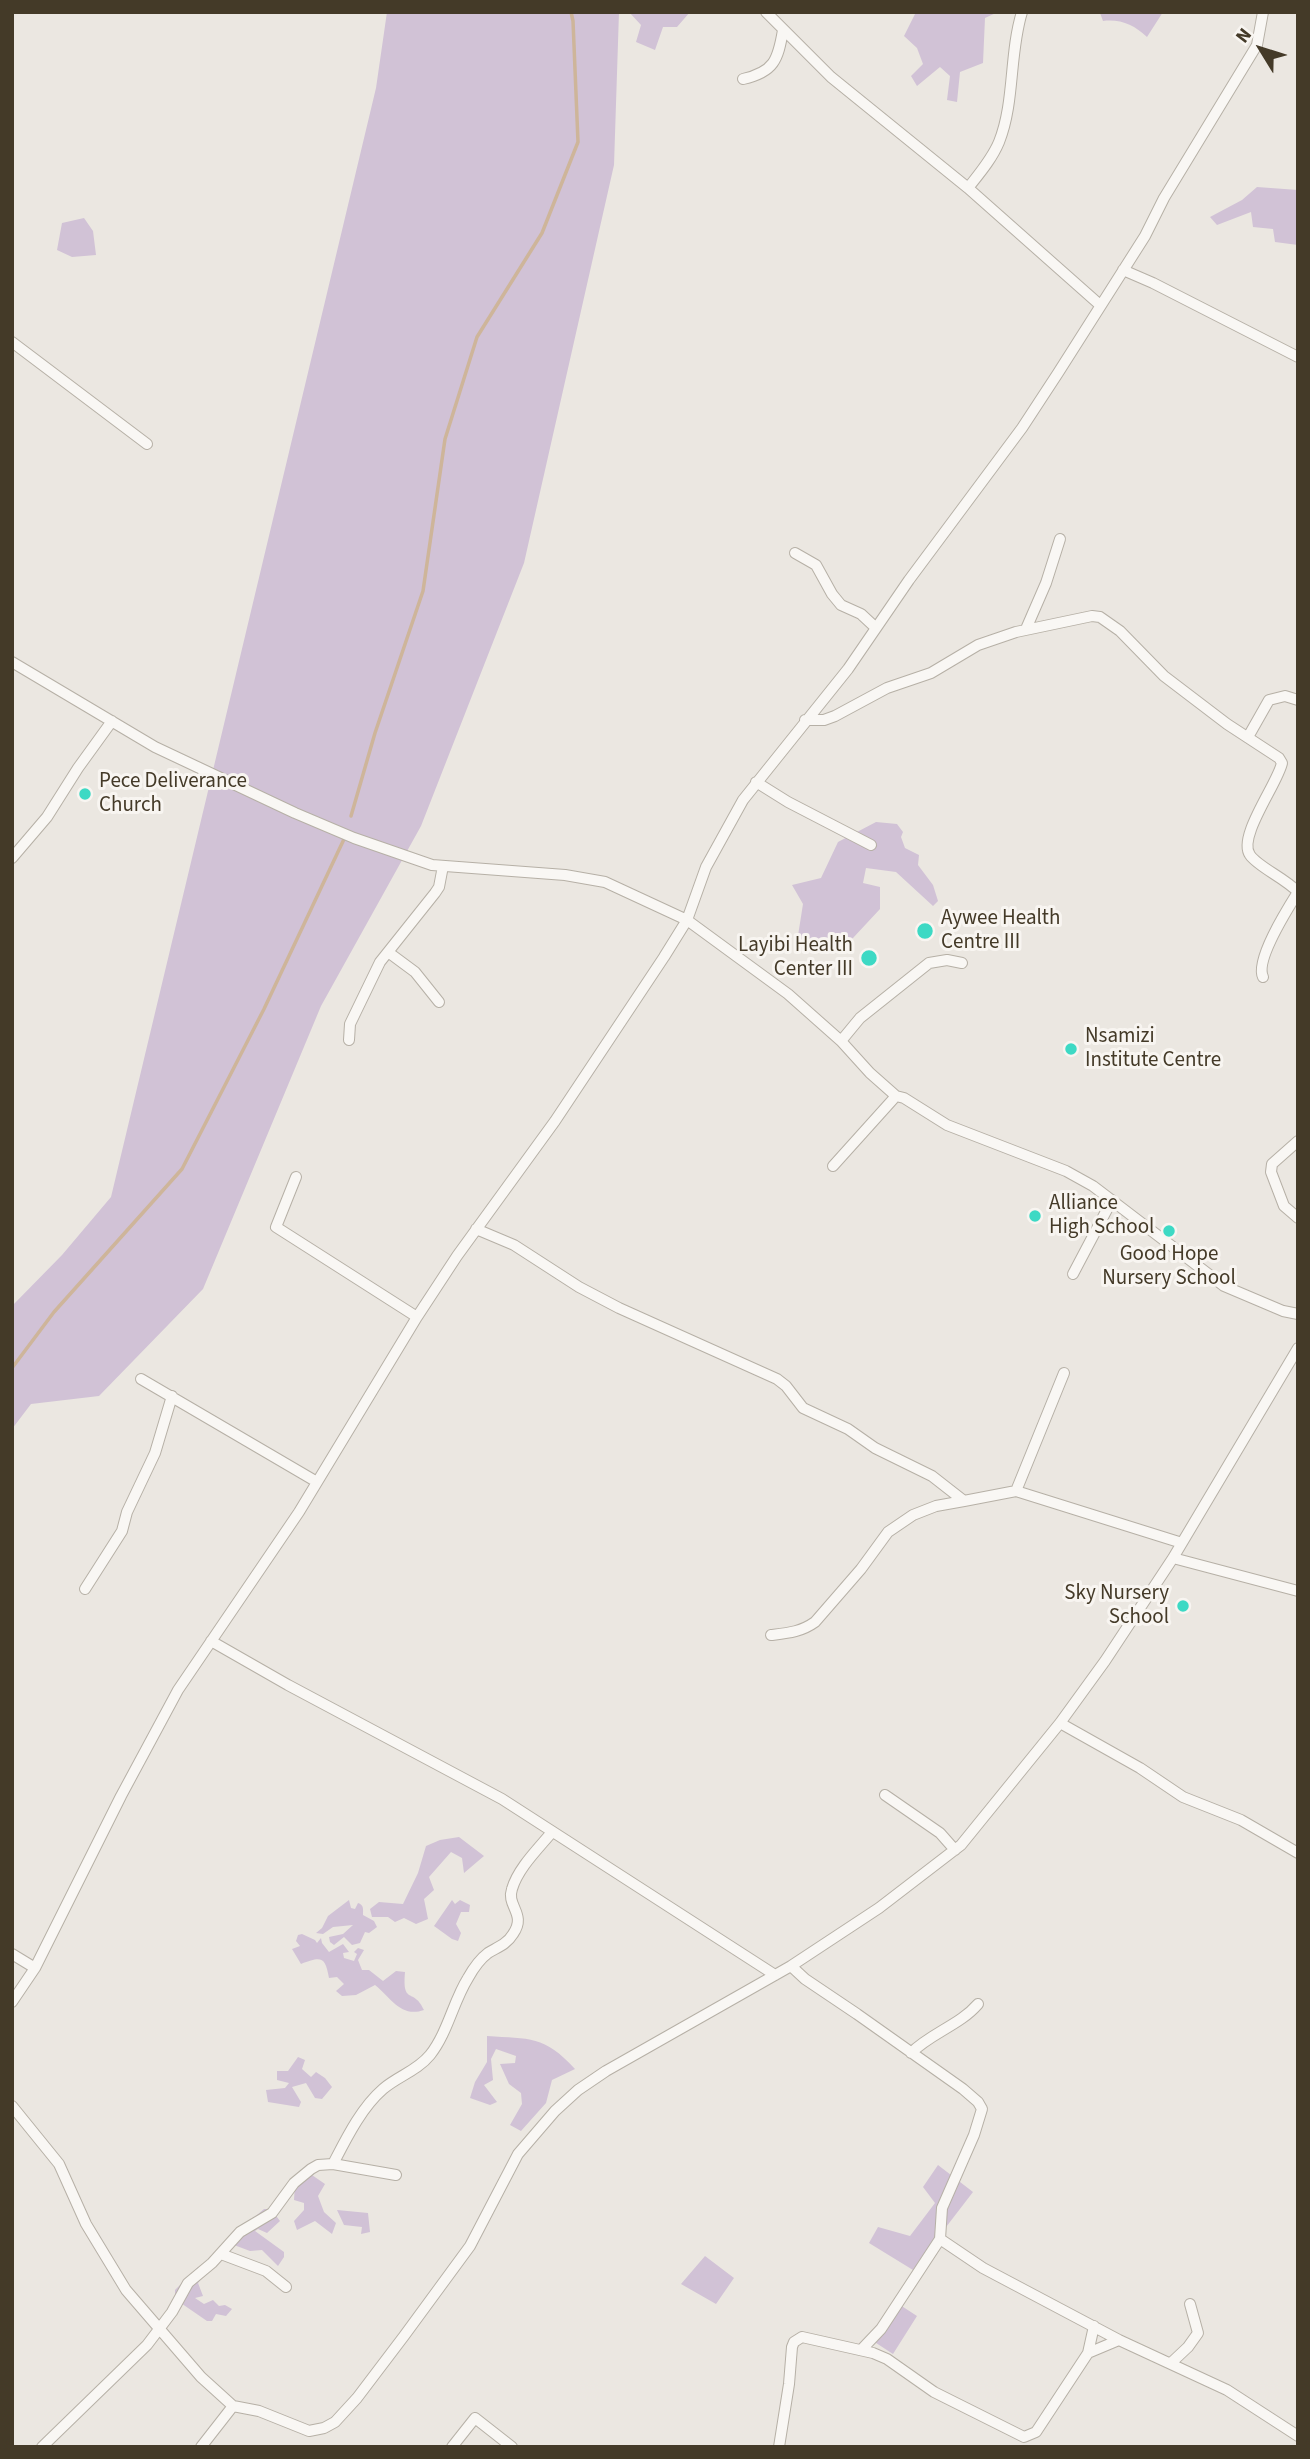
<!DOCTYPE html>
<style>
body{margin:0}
#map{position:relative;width:1310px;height:2459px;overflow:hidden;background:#ebe7e1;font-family:"Source Sans 3",sans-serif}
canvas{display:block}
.frame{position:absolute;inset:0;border:14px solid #443a28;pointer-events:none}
.north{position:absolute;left:1226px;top:14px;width:70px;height:70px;-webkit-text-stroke:5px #f8f5f1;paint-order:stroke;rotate:308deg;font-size:19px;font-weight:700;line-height:28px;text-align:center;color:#443a28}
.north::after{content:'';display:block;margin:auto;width:24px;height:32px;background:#443a28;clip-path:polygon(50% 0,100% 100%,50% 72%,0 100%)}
</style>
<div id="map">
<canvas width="1310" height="2459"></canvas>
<div class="frame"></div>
<div class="north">N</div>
</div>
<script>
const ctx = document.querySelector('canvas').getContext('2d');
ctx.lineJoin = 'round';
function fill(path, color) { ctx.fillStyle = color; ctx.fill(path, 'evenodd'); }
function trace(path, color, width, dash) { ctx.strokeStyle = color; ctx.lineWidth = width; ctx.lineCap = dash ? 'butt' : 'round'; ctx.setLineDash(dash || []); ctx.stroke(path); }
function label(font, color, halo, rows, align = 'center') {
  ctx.font = font + ' "Source Sans 3",sans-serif'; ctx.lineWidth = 6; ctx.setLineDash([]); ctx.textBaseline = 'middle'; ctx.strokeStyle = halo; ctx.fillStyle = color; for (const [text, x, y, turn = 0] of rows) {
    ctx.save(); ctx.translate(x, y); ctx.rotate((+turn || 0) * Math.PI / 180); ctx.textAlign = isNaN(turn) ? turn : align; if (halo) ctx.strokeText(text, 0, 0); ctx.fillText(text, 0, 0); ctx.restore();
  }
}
const green = new Path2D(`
 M387,12H619L614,165L524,563L421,826L321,1006L203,1289L99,1396L31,1404L12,1429V1306L62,1255L111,1197L376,88Z
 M629,12H690L677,27H663L655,50L636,42L641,25Z
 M916,12H998L985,18L983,63L960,72L957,102L947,100L950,76L940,67L917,86L911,76L923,64L917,48L904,36Z
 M1163,12L1147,37C1134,25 1121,19 1103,21L1100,13Z
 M1257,187L1298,190V245L1275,242L1273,229L1253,227L1251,212L1217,225L1210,217L1242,200Z
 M84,218L93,231L96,255L72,257L57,250L62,223Z
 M876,822L897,824L903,832L901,837L905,848L919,855L918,865L933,885L938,901L933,906L896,872L866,868L863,883L880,887V909L853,938L832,951L820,942H797L803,904L792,885L821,878L838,842Z
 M459,1837L484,1856L464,1873L462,1858L451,1852L429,1877L434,1890L424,1899L428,1919L416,1924L404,1918L395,1922L388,1917H372L370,1909L379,1902L403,1904L418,1873L426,1846L440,1840Z
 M349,1900L351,1908L355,1909L358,1903C364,1905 363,1909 363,1915L374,1921L377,1927L369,1933L365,1932L360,1943L352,1945L344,1937L334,1945L330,1942L329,1937L343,1934L353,1925L333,1927L323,1934L316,1933L322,1928L328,1916Z
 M452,1900L455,1904L460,1900L470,1905L469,1912H461L456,1924L461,1933L458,1941L452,1939L434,1926Z
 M302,1934L315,1940L317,1943L321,1938L322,1943L329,1952L343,1944L349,1952L343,1953L344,1958L354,1961L357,1954L354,1952L358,1948L364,1950L358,1960L362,1970H369L383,1981L396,1971L405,1972C402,2006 414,1987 424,2010C401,2018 391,1998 375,1985L356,1995L342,1996L336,1991L344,1984L337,1977L329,1978C325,1957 322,1956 301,1964L292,1949L300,1946L296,1941L298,1935Z
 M487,2036C530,2039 544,2035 575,2069L552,2080L546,2103L521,2131L510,2125L522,2104L521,2093L509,2084L500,2064L515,2063L516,2056L496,2049L491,2059L493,2080L484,2085L497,2102L490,2105L470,2098L475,2082L487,2062Z
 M298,2057L305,2060L302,2069L311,2077L316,2072L325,2078L332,2087L322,2099L315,2098L306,2083L292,2087L301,2102L299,2107L268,2102L266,2090L285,2088L289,2083L277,2080V2071H288Z
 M938,2165L973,2192L913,2270L869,2243L878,2227L910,2236L935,2203L923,2187Z
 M309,2173L325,2184L318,2196L324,2212L336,2223L332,2234L315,2221L297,2230L294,2221L304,2210V2203L294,2200L295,2183Z
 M264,2209H271L280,2221L267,2233L258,2229L255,2231L284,2252V2257L278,2266L262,2250L250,2251L234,2245L250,2221Z
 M337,2210L368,2213L370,2232L361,2234L362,2227L344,2225Z
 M705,2256L734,2278L716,2304L681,2284Z
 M198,2267L208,2271L198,2283L203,2296L195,2298L204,2304L213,2300L219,2306L225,2305L232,2309L226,2316L216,2314L212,2321H207L175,2299V2290Z
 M897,2303L917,2316L893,2354L873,2341Z`);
const stream = new Path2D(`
 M351,816L375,733L423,591L445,439L477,337L542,233L578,142L573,21L571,12
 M12,1368L54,1312L182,1169L264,1009L345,837`);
const street = new Path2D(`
 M766,12L831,77L968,188L1100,305
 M743,79C774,72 778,60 783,30
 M968,188C979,174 992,159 999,142C1015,102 1009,54 1022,12
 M1123,270L1153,283L1298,357
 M12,342L147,444
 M795,553L816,565L832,594L841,605L861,614L876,628
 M1026,629L1046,583L1060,539
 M12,662L155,747L295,813L354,838L432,865L565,875L605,882L687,920L788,994L841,1041L870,1073L896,1096L904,1098L947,1125L1066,1171L1093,1186L1224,1286L1283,1311L1298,1314
 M805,720H824L835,716L887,688L931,673L978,645L1016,632L1092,616L1100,617L1120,631L1164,676L1227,724L1279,758L1282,763C1278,783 1237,837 1250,855C1258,867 1285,878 1298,892C1288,908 1255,960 1263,977
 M1248,737L1269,700L1285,696L1298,700
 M756,782L788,802L871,845
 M12,858L47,817L78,768L112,721
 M388,952L415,972L439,1002
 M349,1040L350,1024L380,962L435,893L439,887L443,866
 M841,1041L860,1018L929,963L947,960L962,963
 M1298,1141L1272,1164L1271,1172L1284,1206L1298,1218
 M833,1166L896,1096
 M296,1177L276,1227L417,1317
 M476,1229L514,1245L579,1287L619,1308L777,1379L786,1386L803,1408L848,1429L875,1448L932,1476L964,1501L1016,1491L1182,1543
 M1073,1274L1112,1200
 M141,1379L317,1482
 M1016,1491L1064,1373
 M1173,1558L1298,1591
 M85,1589L122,1531L127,1512L155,1453L172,1396
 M771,1635C788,1633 801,1632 815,1622L861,1569L888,1532L913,1515L936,1506L964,1501
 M211,1641L288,1685L502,1799L775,1975
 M1060,1723L1140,1768L1183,1797L1241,1820L1298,1853
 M885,1795L940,1833L955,1850
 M12,1954L35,1968
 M791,1966L805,1979L857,2014L963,2089L978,2102L982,2109L974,2135L942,2208L940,2239L881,2329L862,2349
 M12,2002L35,1968L121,1796L178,1690L299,1512L417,1317L457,1256L555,1121L664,957L687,920L706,867L743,800L848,669L909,580L1022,428L1058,373L1145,236L1164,198L1257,45L1263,12
 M911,2053C931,2033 960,2025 978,2004
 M12,2106L59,2164L86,2224L126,2290L201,2377L233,2406
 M333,2164C346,2139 361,2108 383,2089C398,2076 417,2071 430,2055C448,2032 453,2002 468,1978C473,1969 480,1959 488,1953C498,1947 507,1944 513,1934C527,1914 506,1906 512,1889C518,1868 539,1848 552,1832
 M940,2239L983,2268L1119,2340L1227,2390L1298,2436
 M221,2254L266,2271L286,2287
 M1088,2353L1119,2340
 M1171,2363L1188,2347L1198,2333L1190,2304
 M42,2447L147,2345L172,2312L188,2283L212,2263L240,2232L272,2213L294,2183L311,2169L318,2165L333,2164L396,2175
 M201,2447L233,2406L259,2411L309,2431L324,2428L335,2422L357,2398L404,2336L470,2246L518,2154L555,2111L578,2090L606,2071L791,1966L879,1908L961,1845L1060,1723L1105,1661L1173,1558L1298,1348
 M452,2447L475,2418L512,2447
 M779,2447L789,2384L792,2347L794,2342L802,2337L873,2353L887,2359L934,2392L1024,2437L1036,2432L1088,2353L1094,2326`);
const markers = [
 [85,794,7,"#3dd9c4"],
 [925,931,9,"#3dd9c4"],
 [869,958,9,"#3dd9c4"],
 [1071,1049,7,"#3dd9c4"],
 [1035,1216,7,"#3dd9c4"],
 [1169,1231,7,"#3dd9c4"],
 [1183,1606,7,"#3dd9c4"]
];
const poiNames = [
 ["Pece Deliverance",99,782],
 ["Church",99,806],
 ["Aywee Health",941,919],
 ["Centre III",941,943],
 ["Layibi Health",853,946,"right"],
 ["Center III",853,970,"right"],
 ["Nsamizi",1085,1037],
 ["Institute Centre",1085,1061],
 ["Alliance",1049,1204],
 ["High School",1049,1228],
 ["Good Hope",1169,1255,"center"],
 ["Nursery School",1169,1279,"center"],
 ["Sky Nursery",1169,1594,"right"],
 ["School",1169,1618,"right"]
];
fill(green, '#d1c2d6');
trace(stream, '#ceb59a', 3.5);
trace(street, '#b6b0a6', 12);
trace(street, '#f9f7f4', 10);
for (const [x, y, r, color] of markers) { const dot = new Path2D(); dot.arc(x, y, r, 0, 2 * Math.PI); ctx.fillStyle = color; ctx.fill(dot); trace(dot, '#f8f5f1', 2.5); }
label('21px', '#443a28', '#f8f5f1', poiNames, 'left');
</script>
